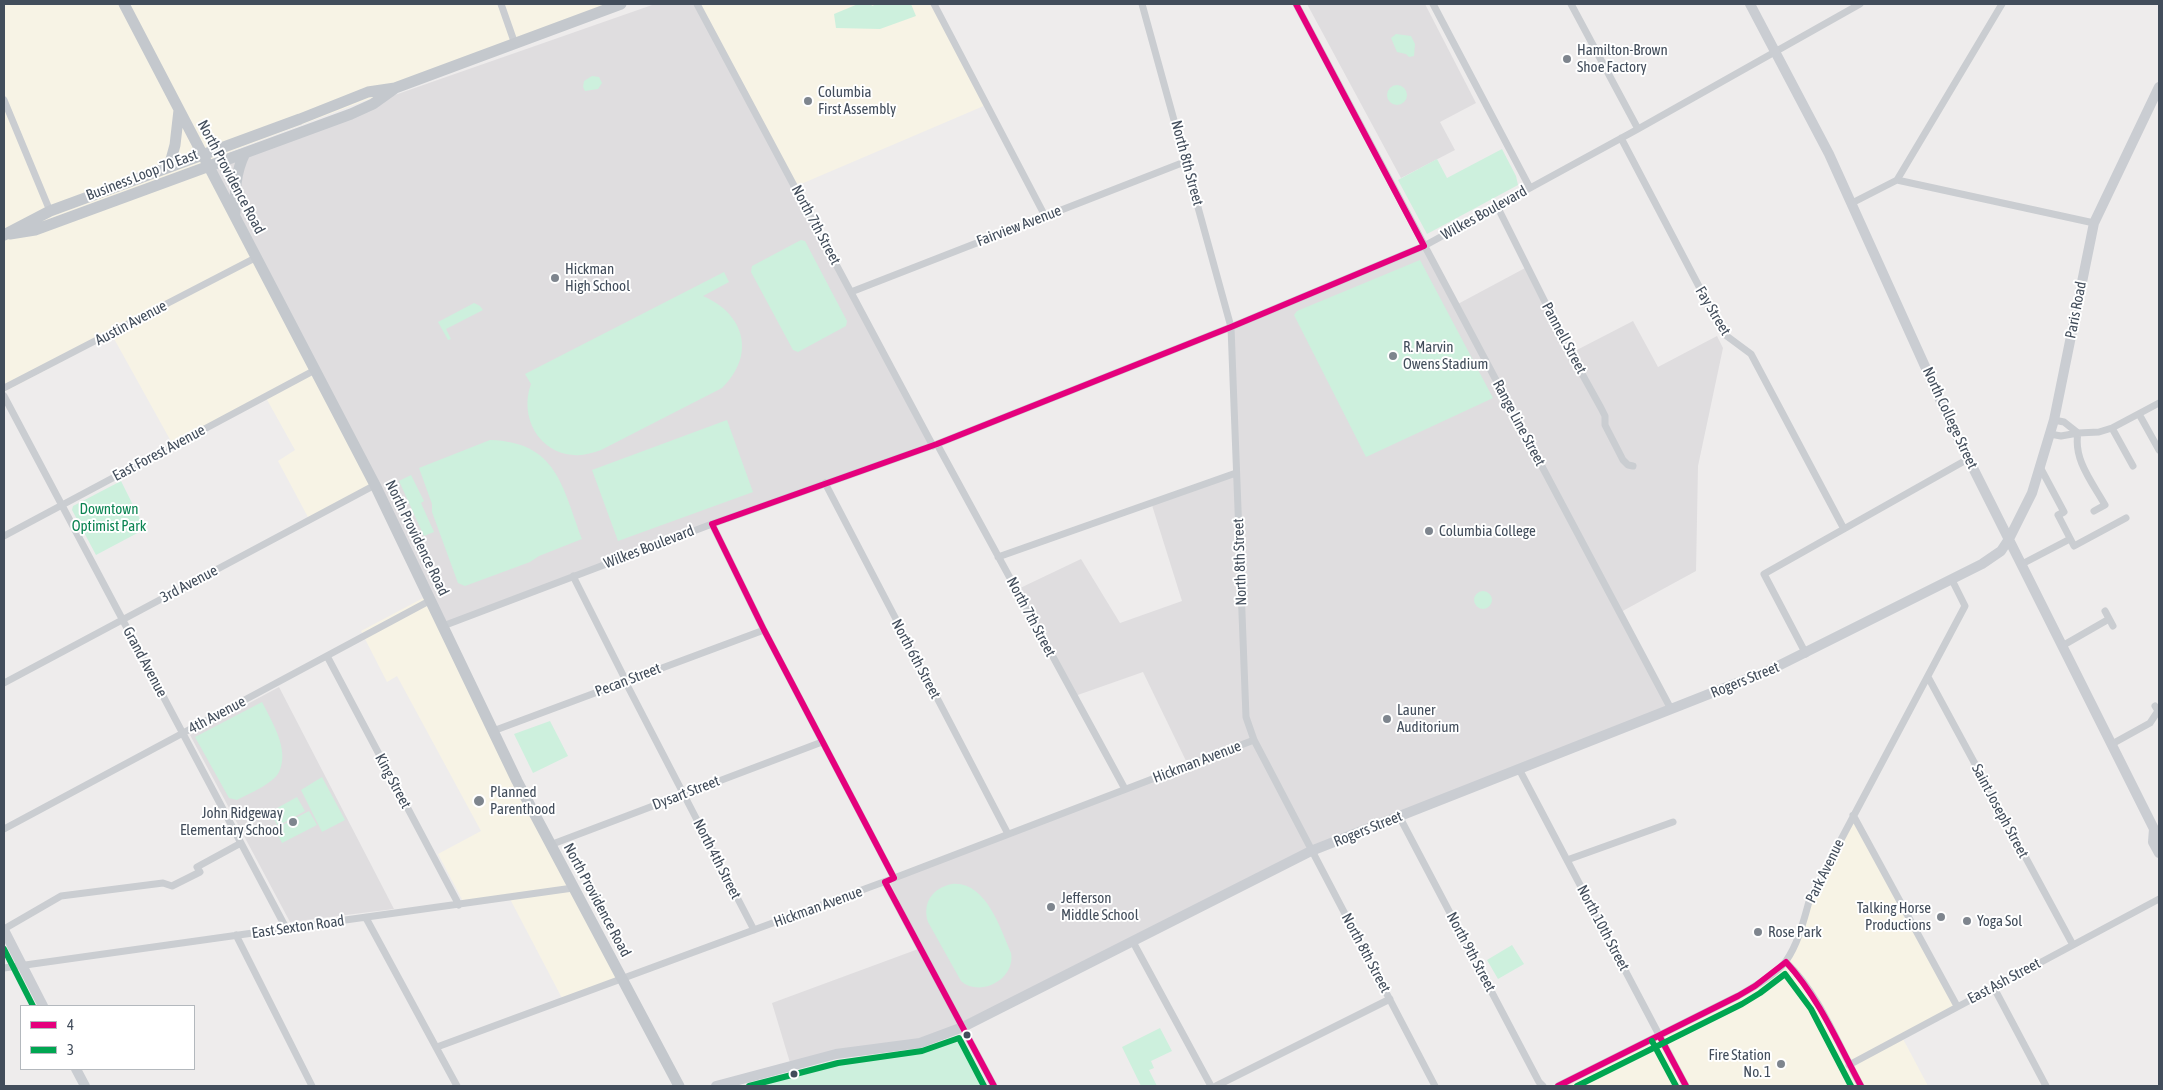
<!DOCTYPE html>
<style>
body{margin:0}
#map{position:relative;width:2163px;height:1090px;overflow:hidden;background:#eeecec;font-family:"Asap Condensed",sans-serif}
canvas{display:block}
.frame{position:absolute;inset:0;border:5px solid #424d5b;pointer-events:none}
.legend{position:absolute;left:20px;top:1005px;width:175px;height:65px;box-sizing:border-box;background:#fff;border:1px solid #b3b8bd;margin:0;padding:6px 9px;list-style:none;font-size:15px;color:#424d5b}
.legend li{display:flex;align-items:center;gap:10px;height:25px}
.legend b{width:25px;border:1px solid #b3b8bd}
</style>
<div id="map">
<canvas width="2163" height="1090"></canvas>
<div class="frame"></div>
<ul class="legend">
<li><b style="height:6px;background:#e5007d"></b>4</li>
<li><b style="height:6px;background:#00a651"></b>3</li>
</ul>
</div>
<script>
const ctx = document.querySelector('canvas').getContext('2d');
ctx.lineJoin = 'round';
function fill(path, color) { ctx.fillStyle = color; ctx.fill(path, 'evenodd'); }
function trace(path, color, width, dash) { ctx.strokeStyle = color; ctx.lineWidth = width; ctx.lineCap = dash ? 'butt' : 'round'; ctx.setLineDash(dash || []); ctx.stroke(path); }
function label(font, color, halo, rows, align = 'center') {
  ctx.font = font + ' "Asap Condensed",sans-serif'; ctx.lineWidth = 4; ctx.setLineDash([]); ctx.textBaseline = 'middle'; ctx.strokeStyle = halo; ctx.fillStyle = color; for (const [text, x, y, turn = 0] of rows) {
    ctx.save(); ctx.translate(x, y); ctx.rotate((+turn || 0) * Math.PI / 180); ctx.textAlign = isNaN(turn) ? turn : align; if (halo) ctx.strokeText(text, 0, 0); ctx.fillText(text, 0, 0); ctx.restore();
  }
}
const commercial = new Path2D(`
 M4,4H620L206,161L374,488L310,521L278,461L295,450L265,396L173,445L112,335L4,392Z
 M696,4H932L986,105L794,187Z
 M427,596L622,980L563,1000L510,899L465,905L438,854L481,831L397,676L387,682L361,631Z
 M1853,815L1959,1006L1902,1037L1928,1086H1558L1738,996L1786,962L1810,898Z`);
const education = new Path2D(`
 M655,4H696L932,445L442,625L206,161Z
 M1307,4H1425L1476,103L1440,122L1455,150L1401,178Z
 M1424,246L1456,305L1527,267L1571,353L1633,321L1658,367L1717,336L1723,348L1698,466L1696,571L1619,613L1671,709L1311,851L920,1043L791,1066L772,1003L921,948L888,878L1188,765L1143,672L1072,697L1016,590L1081,559L1120,623L1182,601L1151,502L1236,473L1231,327Z
 M279,687L394,909L290,922L190,735Z`);
const green = new Path2D(`
 M858,4H871L872,6L877,4H911L916,16L880,29L836,28L834,14Z
 M1396,34L1411,36L1415,44L1414,56L1409,57L1406,54L1397,52L1391,38Z
 M592,76L599,77L602,83L598,89L585,91L583,87L584,81Z
 M1387 95a10 10 0 1 1 20 0a10 10 0 1 1-20 0Z
 M1502,149L1516,176L1518,185L1427,234L1398,180L1437,159L1447,178Z
 M801,240L805,241L847,321L846,326L798,352L793,350L751,272L752,266Z
 M1420,260L1493,398L1366,457L1294,315L1297,311Z
 M724,272L729,282L703,296C745,314 756,355 722,388L601,450C592,453 583,456 574,455C538,453 519,416 531,384L525,374Z
 M474,303L480,306L483,310L446,329L451,339L448,340L438,322Z
 M727,420L753,492L618,541L592,470Z
 M490,440C557,442 562,486 582,539L539,556L530,562L465,586L458,583L432,512V504L419,468Z
 M411,475L424,501L421,503L434,532L424,536L399,481Z
 M121,481L145,529L96,555L72,510L73,506Z
 M1474 600a9 9 0 1 1 18 0a9 9 0 1 1-18 0Z
 M262,702C272,722 290,750 279,772C273,784 248,794 237,800L229,798L195,737Z
 M550,721L568,756L533,773L514,734Z
 M322,777L345,820L322,832L301,790Z
 M297,797L305,811L278,826L270,812Z
 M309,811L317,825L282,843L275,829Z
 M952,884C986,881 1000,928 1011,953C1016,979 980,998 961,981L928,922C922,902 933,888 952,884Z
 M1512,945L1524,964L1498,979L1487,960Z
 M1160,1028L1172,1051L1151,1061L1154,1068L1149,1070L1157,1086H1141L1122,1047Z
 M950,1042H959L963,1045L986,1086H750L839,1063L919,1054Z`);
const street = new Path2D(`
 M501,4L515,44
 M697,4L933,446
 M934,4L1045,216
 M1142,4L1231,327L1246,717L1254,740L1275,780L1435,1086
 M1296,4L1671,709
 M1433,4L1530,188
 M1571,4L1638,129
 M4,100L50,211
 M1621,138L1724,334L1751,354L1844,529
 M1897,180L2094,223
 M1852,203L1897,180L2002,4
 M1497,206L1571,354L1601,408L1605,416V425L1623,460L1628,465L1633,466
 M851,292L1187,161
 M4,388L257,257
 M4,396L286,928
 M2139,414L2159,450
 M2054,420L2064,422L2078,433L2099,432L2112,428L2159,403
 M2112,428L2133,466
 M2050,434L2061,436L2078,433C2073,459 2092,482 2105,505L2094,511
 M937,444L1125,789
 M2040,467L2064,512L2058,515L2074,546L2126,518
 M825,483L1008,834
 M712,524L764,630L894,878
 M4,536L315,370
 M998,557L1236,473
 M2022,564L2070,539
 M573,576L626,681
 M2105,611L2113,626
 M443,626L712,524L937,444L1231,327L1424,246L1638,129L1860,4
 M2062,646L2109,619
 M1806,654L1764,574L1968,459
 M327,656L459,905
 M1928,677L2073,945
 M625,681L754,930
 M4,683L375,485
 M493,731L764,630
 M2112,744L2150,723L2158,711L2155,706
 M1519,769L1686,1086
 M1853,815L1957,1006
 M1399,816L1539,1082L1543,1086
 M4,829L431,600
 M550,845L822,742
 M1567,860L1673,822
 M885,882L994,1086
 M366,918L457,1086
 M4,929L61,896L163,883L172,886L200,872L197,867L241,843
 M236,935L312,1086
 M1133,942L1211,1086
 M1786,962C1820,995 1838,1045 1861,1086
 M4,968L573,888
 M1993,986L2046,1086
 M437,1047L889,880L1254,740
 M1849,1065L2159,899
 M1216,1086L1390,999
 M1558,1086L1738,996C1752,988 1777,974 1786,961C1799,942 1804,919 1810,898L1965,606L1952,580`);
const secondary = new Path2D(`
 M1750,4L1829,154L1952,426L2154,829L2159,832
 M2154,829L2153,842L2159,853
 M4,930L43,1006
 M76,1069L85,1086
 M716,1086L836,1054L920,1043L963,1027L1311,851L1770,670L1982,564L2001,551L2009,539L2032,493L2054,420L2094,223L2159,87`);
const primary = new Path2D(`
 M124,4L375,485L517,781L679,1086
 M169,167L175,145L179,110
 M235,213C235,191 235,173 245,153
 M10,234L35,230L351,114L373,104L394,89
 M4,235L50,211L300,119L368,92L395,88L621,4`);
const bus1 = new Path2D(`
 M1660,1037L1686,1086
 M994,1086L885,882L894,878L764,630L712,524L937,444L1231,327L1424,246L1296,4
 M1558,1086L1738,996L1755,986L1786,962C1819,998 1838,1043 1861,1086`);
const bus2 = new Path2D(`
 M4,949L33,1006
 M1652,1041L1676,1086
 M749,1086L838,1063L922,1051L959,1038L984,1086
 M1577,1086L1742,1004L1760,993L1785,974L1811,1009L1851,1086`);
const markers = [
 [1567,59,5,"#7e858e"],
 [808,101,5,"#7e858e"],
 [555,278,5,"#7e858e"],
 [1393,356,5,"#7e858e"],
 [1429,531,5,"#7e858e"],
 [1387,719,5,"#7e858e"],
 [479,801,6,"#7e858e"],
 [293,822,5,"#7e858e"],
 [1051,907,5,"#7e858e"],
 [1941,917,5,"#7e858e"],
 [1967,921,5,"#7e858e"],
 [1758,932,5,"#7e858e"],
 [967,1035,4.5,"#424d5b"],
 [1781,1064,5,"#7e858e"],
 [794,1074,4.5,"#424d5b"]
];
const poiNames = [
 ["Hamilton-Brown",1577,50],
 ["Shoe Factory",1577,67],
 ["Columbia",818,92],
 ["First Assembly",818,109],
 ["Hickman",565,269],
 ["High School",565,286],
 ["R. Marvin",1403,347],
 ["Owens Stadium",1403,364],
 ["Columbia College",1439,531],
 ["Launer",1397,710],
 ["Auditorium",1397,727],
 ["Planned",490,792],
 ["Parenthood",490,809],
 ["John Ridgeway",283,813,"right"],
 ["Elementary School",283,830,"right"],
 ["Jefferson",1061,898],
 ["Middle School",1061,915],
 ["Talking Horse",1931,908,"right"],
 ["Productions",1931,925,"right"],
 ["Yoga Sol",1977,921],
 ["Rose Park",1768,932],
 ["Fire Station",1771,1055,"right"],
 ["No. 1",1771,1072,"right"]
];
const streetNames = [
 ["North 8th Street",1187,163,75],
 ["Business Loop 70 East",142,175,-21],
 ["North Providence Road",231,177,62],
 ["Wilkes Boulevard",1484,213,-29],
 ["North 7th Street",816,225,62],
 ["Fairview Avenue",1019,226,-21],
 ["Paris Road",2076,310,-79],
 ["Fay Street",1713,311,59],
 ["Austin Avenue",131,323,-28],
 ["Pannell Street",1564,338,62],
 ["North College Street",1950,418,65],
 ["Range Line Street",1519,423,62],
 ["East Forest Avenue",159,453,-28],
 ["North Providence Road",417,538,64],
 ["Wilkes Boulevard",649,547,-21],
 ["North 8th Street",1240,562,-92],
 ["3rd Avenue",189,584,-28],
 ["North 7th Street",1031,617,62],
 ["North 6th Street",916,659,62],
 ["Grand Avenue",145,662,62],
 ["Pecan Street",628,680,-21],
 ["Rogers Street",1745,680,-22],
 ["4th Avenue",217,715,-28],
 ["Hickman Avenue",1197,762,-21],
 ["King Street",393,781,62],
 ["Dysart Street",686,793,-21],
 ["Saint Joseph Street",2000,811,62],
 ["Rogers Street",1368,829,-22],
 ["North 4th Street",717,859,63],
 ["Park Avenue",1825,871,-64],
 ["North Providence Road",597,900,62],
 ["Hickman Avenue",818,907,-20],
 ["East Sexton Road",298,927,-8],
 ["North 10th Street",1603,928,62],
 ["North 9th Street",1471,952,62],
 ["North 8th Street",1366,953,62],
 ["East Ash Street",2004,981,-28]
];
const parkNames = [
 ["Downtown",109,509],
 ["Optimist Park",109,526]
];
fill(commercial, '#f7f3e5');
fill(education, '#dfdddf');
fill(green, '#cdf0dd');
trace(street, '#cacdd1', 7);
trace(secondary, '#cacdd2', 10);
trace(primary, '#c4c8cd', 11);
trace(bus1, '#e5007d', 6);
trace(bus2, '#00a651', 6);
for (const [x, y, r, color] of markers) { const dot = new Path2D(); dot.arc(x, y, r, 0, 2 * Math.PI); ctx.fillStyle = color; ctx.fill(dot); trace(dot, '#fff', 2); }
label('15px', '#424d5b', '#fff', poiNames, 'left');
label('15px', '#424d5b', '#fff', streetNames);
label('15px', '#0b8452', '#fff', parkNames);
</script>
